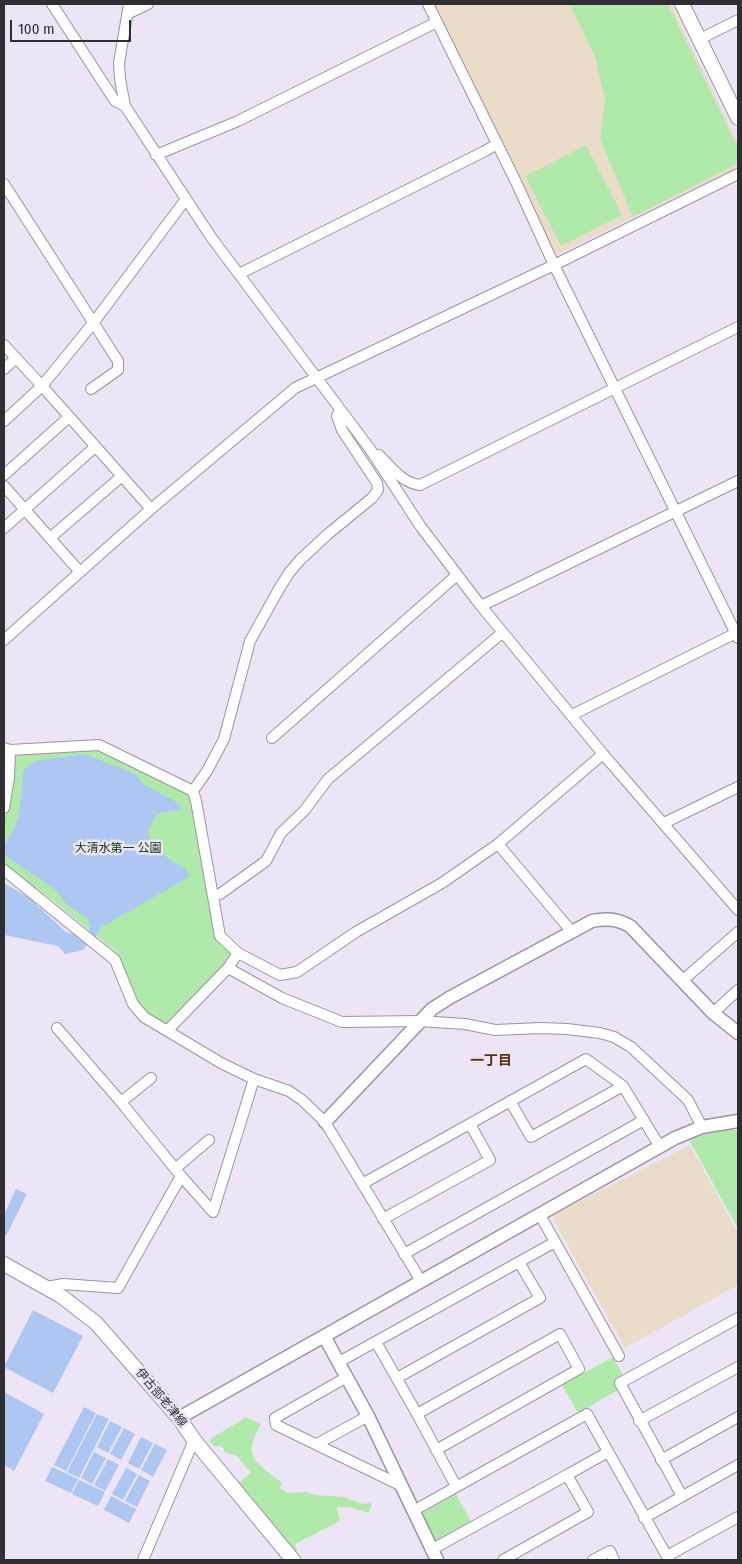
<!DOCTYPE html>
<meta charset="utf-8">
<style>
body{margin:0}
#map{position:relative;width:742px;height:1564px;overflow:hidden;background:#ede4f5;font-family:"Fira Sans Condensed",sans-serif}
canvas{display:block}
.frame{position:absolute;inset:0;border:5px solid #302d33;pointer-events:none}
.scale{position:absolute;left:10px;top:20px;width:121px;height:22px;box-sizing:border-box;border:2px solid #302d33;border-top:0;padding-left:6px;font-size:15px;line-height:18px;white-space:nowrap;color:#302d33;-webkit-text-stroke:4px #ede4f5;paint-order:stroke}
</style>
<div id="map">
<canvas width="742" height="1564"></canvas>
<div class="frame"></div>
<div class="scale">100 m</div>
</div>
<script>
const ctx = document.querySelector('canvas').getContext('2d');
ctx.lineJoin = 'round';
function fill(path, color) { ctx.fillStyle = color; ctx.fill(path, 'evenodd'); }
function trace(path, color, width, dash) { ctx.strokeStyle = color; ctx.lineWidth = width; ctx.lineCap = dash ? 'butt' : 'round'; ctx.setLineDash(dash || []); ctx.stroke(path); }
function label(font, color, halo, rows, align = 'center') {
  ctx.font = font + ' "Fira Sans Condensed","Noto Sans JP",sans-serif'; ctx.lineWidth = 5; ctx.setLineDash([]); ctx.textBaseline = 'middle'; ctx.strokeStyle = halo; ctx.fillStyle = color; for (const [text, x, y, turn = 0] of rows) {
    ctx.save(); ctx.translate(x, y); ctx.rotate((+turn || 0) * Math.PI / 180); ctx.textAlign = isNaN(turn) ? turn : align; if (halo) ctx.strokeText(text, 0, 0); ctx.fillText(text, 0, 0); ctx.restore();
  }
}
const education = new Path2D(`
 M434,4H671L738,143V167L556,255Z
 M690,1145L738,1234V1285L625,1348L553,1219L555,1214Z`);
const green = new Path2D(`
 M570,4H668L738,148V163L633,217L600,139L605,98L595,57Z
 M586,145L622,215L561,246L525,176Z
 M93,747L190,793L216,939L230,950L232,956L165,1025L148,1015L139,1005L115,951L55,902L4,864V821L9,804L14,754Z
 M727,1130H738V1229L690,1141L700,1136Z
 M613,1357L624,1377L614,1383L618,1390L578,1413L562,1385Z
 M246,1417L261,1424C241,1458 256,1462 282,1483L280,1488L287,1493L306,1492L316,1495L343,1497L363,1504L371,1503V1508L369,1513L350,1507H337L340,1521L295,1544L299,1558L297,1560L238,1483L251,1473L237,1456L225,1452L222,1446H214L209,1440Z
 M456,1494L472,1524L436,1543L421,1514Z`);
const water = new Path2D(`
 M85,754L135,774L143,784L180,804L181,810C157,813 156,810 147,834C154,848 171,863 186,869L189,877L100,928C98,938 88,942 83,950L65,954L58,946L4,935V883L28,897L66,932L73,934L81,940L89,935L90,926L87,918L67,905L57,891L7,857L4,846C22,820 21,800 23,771L35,761Z
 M16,1189L27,1194L6,1236L4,1235V1215Z
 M33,1310L83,1336L53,1393L4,1367Z
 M4,1392L44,1414L14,1471L4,1465Z
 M84,1407L96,1413L66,1471L54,1465Z
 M97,1414L109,1419L79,1478L67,1472Z
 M110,1421L122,1427L108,1453L97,1447Z
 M124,1428L135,1434L121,1460L110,1454Z
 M141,1437L153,1443L139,1469L128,1463Z
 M155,1444L167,1450L153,1477L141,1470Z
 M94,1452L106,1458L92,1484L81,1478Z
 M108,1459L119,1465L105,1491L94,1485Z
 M52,1467L78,1479L71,1493L45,1481Z
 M126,1468L137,1474L123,1500L112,1494Z
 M139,1475L150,1481L137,1507L125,1501Z
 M79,1480L105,1492L98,1506L72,1494Z
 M111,1496L136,1509L129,1523L104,1510Z`);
const minor = new Path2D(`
 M52,4L115,101L125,106
 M129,4L119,63L120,79L125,106L211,237L370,449L421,527L481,606L603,754L738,910
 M428,4L516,182L554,265L738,638
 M127,14L148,4
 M700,39L738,20
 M156,155L238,121L437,22
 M4,184L118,361V370L91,389
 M239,274L485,151L497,144
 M4,345L42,386L151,509
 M4,369L16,358
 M4,421L42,386L94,322L186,199
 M379,455C391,467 402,483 420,485L738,327
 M4,475L69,417
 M4,486L80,572L151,509L295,388L554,265L738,174
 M4,528L95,447
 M50,538L122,476
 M481,606L738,481
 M4,640L80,572
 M572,715L738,632
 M272,738L457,575
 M4,748L10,750L99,745L193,791L196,801L220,936L238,953L280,975L297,972L356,932L442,883L498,844L603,754
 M193,791L207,771L224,739L250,641L279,589L289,573L300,560L328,534L372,498L378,490L377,483L342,430L337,416L340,410
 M4,808L9,778L10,750
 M664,823L738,787
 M498,844L572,932
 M4,870L115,960L133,1004L144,1017L221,1063L254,1079L289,1091L302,1100L325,1122L421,1281
 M213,896L220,894L266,861L281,833L304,811L328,779L502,633
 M228,968L282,998L342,1022L419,1021L465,1024L495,1030L541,1028L567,1029L600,1033L614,1037L631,1047L688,1100L702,1127
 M682,981L738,932
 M713,1013L738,990
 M57,1028L121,1102L181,1176
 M167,1031L228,968L238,953
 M510,1101L531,1137L623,1086
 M121,1102L151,1078
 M176,1168L209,1140
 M362,1184L586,1059L623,1086L660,1147
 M540,1215L619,1356
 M383,1219L490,1160L470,1124
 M404,1254L644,1120
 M47,1287L63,1284L118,1288L181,1176L213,1212L254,1079
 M376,1342L417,1414L456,1486
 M339,1362L555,1242
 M347,1377L275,1418L276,1425L400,1485
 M397,1378L540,1298L519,1262
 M417,1414L560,1334L579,1369L436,1450
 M639,1421L738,1367
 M317,1444L368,1416
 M661,1460L738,1417
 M567,1475L608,1452
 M682,1496L620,1383L738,1318
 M413,1511L587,1414L669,1560
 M644,1518L738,1465
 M431,1550L567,1475L588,1512L503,1560
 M667,1556L738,1517
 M143,1560L194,1440
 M593,1560L610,1551L614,1560`);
const tertiary = new Path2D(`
 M325,1122L432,1009L449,998L592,921C607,918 617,919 630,926L713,1013L738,1033
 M324,1336L368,1416L437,1560
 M179,1418L675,1138L702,1127L738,1121`);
const secondary = new Path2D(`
 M682,4L738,118
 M4,1264L61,1296L96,1323L179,1418L194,1440L293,1560`);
const parkNames = [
 ["大清水第一 公園",118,849]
];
const streetNames = [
 ["伊古部老津線",161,1398,50]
];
const neighbourhoodNames = [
 ["一丁目",491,1061]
];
fill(education, '#ebdbc9');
fill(green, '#afeaaa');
fill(water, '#aec6f2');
trace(minor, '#9b92a2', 12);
trace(tertiary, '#9b92a2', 15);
trace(secondary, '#9b92a2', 16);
trace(minor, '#fff', 10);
trace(tertiary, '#fff', 12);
trace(secondary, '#fff', 14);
label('12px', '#073306', '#ede4f5', parkNames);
label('12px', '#302d33', '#ede4f5', streetNames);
label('bold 14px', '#5c3207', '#ede4f5', neighbourhoodNames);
</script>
